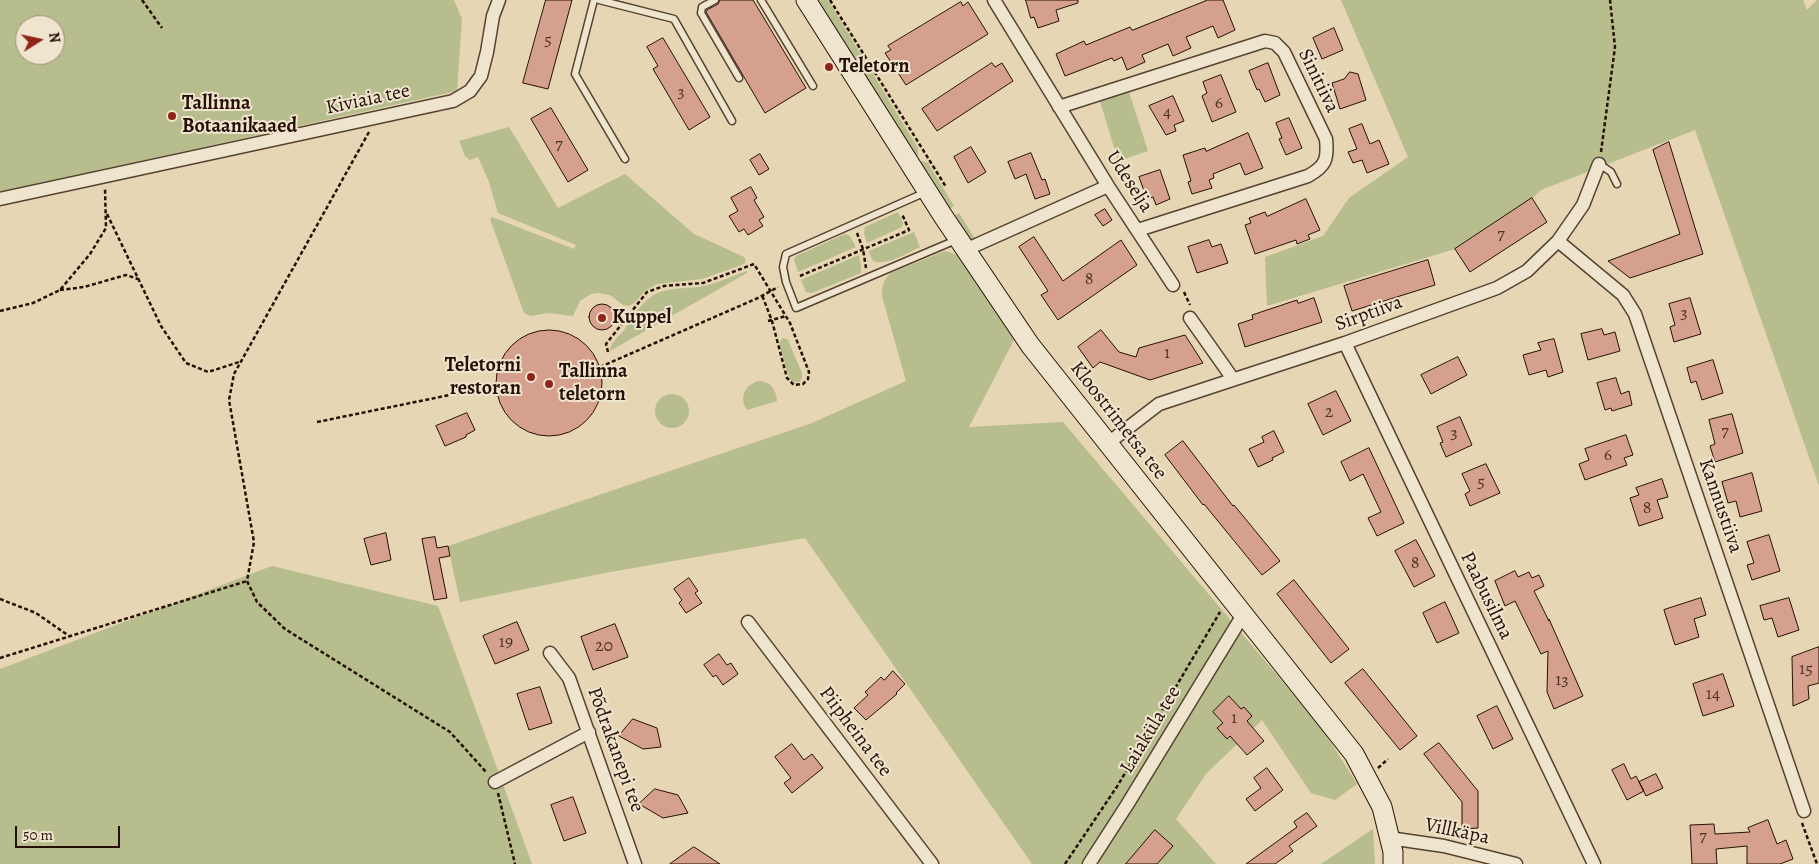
<!DOCTYPE html>
<meta charset="utf-8">
<style>
body{margin:0}
#map{position:relative;width:1819px;height:864px;overflow:hidden;background:#e6d6b4;font-family:Alegreya,serif}
canvas{display:block}
.north{position:absolute;left:15px;top:15px;width:50px;height:50px;box-sizing:border-box;background:#efe4ce;border:1px solid #9f8f7e;border-radius:50%;rotate:80deg;font-size:14px;font-weight:700;line-height:20px;text-align:center;color:#261005}
.north::after{content:'';display:block;margin:auto;width:18px;height:22px;background:#8f2418;clip-path:polygon(50% 0,100% 100%,50% 72%,0 100%)}
.scale{position:absolute;left:15px;top:826px;width:105px;height:22px;box-sizing:border-box;border:2px solid #261005;border-top:0;padding-left:6px;font-size:15px;line-height:18px;white-space:nowrap;color:#261005;-webkit-text-stroke:4px #efe4ce;paint-order:stroke}
</style>
<div id="map">
<canvas width="1819" height="864"></canvas>
<div class="north">N</div>
<div class="scale">50 m</div>
</div>
<script>
const ctx = document.querySelector('canvas').getContext('2d');
ctx.lineJoin = 'round';
function fill(path, color) { ctx.fillStyle = color; ctx.fill(path, 'evenodd'); }
function trace(path, color, width, dash) { ctx.strokeStyle = color; ctx.lineWidth = width; ctx.lineCap = dash ? 'butt' : 'round'; ctx.setLineDash(dash || []); ctx.stroke(path); }
function label(font, color, halo, rows, align = 'center') {
  ctx.font = font + ' Alegreya,serif'; ctx.lineWidth = 4; ctx.setLineDash([]); ctx.textBaseline = 'middle'; ctx.strokeStyle = halo; ctx.fillStyle = color; for (const [text, x, y, turn = 0] of rows) {
    ctx.save(); ctx.translate(x, y); ctx.rotate((+turn || 0) * Math.PI / 180); ctx.textAlign = isNaN(turn) ? turn : align; if (halo) ctx.strokeText(text, 0, 0); ctx.fillText(text, 0, 0); ctx.restore();
  }
}
const green = new Path2D(`
 M0,0H454L462,19L457,91L0,192ZM25,25H55V55H25Z
 M819,0H828L918,148V155L915,156L825,13Z
 M1341,0H1803L1807,10L1817,0H1819V486L1695,130L1541,190L1532,199L1455,249L1267,306L1265,257L1323,236L1349,198L1408,157Z
 M1129,92L1148,151L1118,161L1100,101Z
 M509,127L558,208L625,174L694,234L744,257L746,261L744,264L702,279L657,284L645,291L634,303L629,306L623,305L610,295L598,293L591,294L580,301L573,316L548,313L530,316L524,313L490,219L492,217L574,249L576,245L498,213L489,182L478,157L470,160L465,156L459,141Z
 M922,161L928,163L954,206L950,209L931,183L919,162Z
 M898,212L903,223L902,227L867,243L864,233L865,227Z
 M959,213L976,240L970,241L956,220L955,215Z
 M914,232L920,247C907,253 884,268 872,260L869,251Z
 M845,234L850,236L856,247L798,272L794,260L796,256Z
 M945,251L955,254L961,257L1011,334L1014,340L969,427L1063,422L1321,727L1357,784L1335,800L1311,793L1262,720L1206,774L1176,819L1216,864H1032L805,538L605,573L460,602L448,546L812,423L906,381L882,296C882,287 883,279 891,273Z
 M859,255L861,267V273L812,293L806,292L801,280Z
 M747,271V273L610,351C610,342 619,337 624,330C632,319 639,305 651,297C665,286 686,290 703,286C718,283 732,276 747,271Z
 M783,338L788,340L802,373V379L799,382H793L789,378L779,343Z
 M759,381C771,382 776,389 777,401L747,410C739,398 744,385 759,381Z
 M655 411a17 17 0 1 1 34 0a17 17 0 1 1-34 0Z
 M272,566L438,606L532,864H0V669Z
 M1373,829L1375,864H1321Z`);
const building = new Path2D(`
 M546,0H572L548,89L523,83Z
 M720,0H753L806,88L765,113L706,12L707,10L718,4Z
 M1026,0H1078V3L1056,10L1059,21L1038,28L1034,17L1031,18Z
 M1208,0H1223L1235,30L1218,38L1213,26L1186,37L1191,48L1173,56L1168,44L1142,55L1145,62L1127,70L1122,57L1114,61L1112,58L1065,76L1056,54L1084,41L1086,45L1130,27L1132,30Z
 M961,2L963,6L968,2L988,34L906,85L885,53L891,50L888,46Z
 M1334,28L1343,50L1322,59L1313,38Z
 M663,38L710,117L689,130L653,69L658,66L647,47Z
 M992,63L995,67L1002,63L1013,81L937,131L922,109Z
 M1268,63L1280,95L1265,102L1259,89L1257,90L1249,71Z
 M1350,72L1358,74L1366,100L1340,109L1332,83L1344,79Z
 M1221,75L1236,112L1212,122L1202,96L1207,93L1203,82Z
 M1173,96L1184,121L1174,125L1176,131L1166,135L1149,106Z
 M551,108L588,170L568,182L531,119Z
 M1289,118L1302,148L1286,155L1279,139L1282,138L1276,123Z
 M1362,124L1370,144L1379,140L1389,164L1367,173L1362,160L1353,163L1348,152L1357,149L1349,129Z
 M1248,133L1263,168L1245,175L1240,163L1213,174L1214,178L1209,180L1212,188L1192,194L1188,182L1191,181L1183,155L1205,148L1206,151Z
 M1669,142L1703,254L1630,278L1608,261L1680,234L1653,150Z
 M971,147L986,172L968,183L954,157Z
 M1031,153L1042,180L1045,179L1050,194L1035,199L1026,174L1015,179L1008,162Z
 M760,154L769,169L759,175L750,160Z
 M1160,170L1170,199L1156,205L1153,197L1147,199L1139,177Z
 M751,187L757,198L754,200L764,217L759,220L763,226L748,235L744,229L739,232L729,216L738,211L731,198Z
 M1532,198L1547,222L1470,272L1455,249Z
 M1306,199L1320,230L1308,235L1310,239L1297,244L1296,240L1255,254L1245,225L1251,223L1249,218L1265,212L1267,216Z
 M1105,209L1112,220L1103,226L1095,215Z
 M1034,237L1063,281L1121,240L1137,265L1058,320L1041,295L1048,291L1019,247Z
 M1209,240L1212,247L1221,244L1228,263L1197,273L1188,247Z
 M1428,260L1435,285L1352,311L1344,286Z
 M1314,298L1322,322L1245,347L1238,324L1253,319L1252,315L1297,300L1298,303Z
 M1690,298L1701,334L1674,342L1670,327L1675,325L1669,304Z
 M589 317a13 13 0 1 1 26 0a13 13 0 1 1-26 0Z
 M1602,329L1604,335L1615,332L1620,351L1588,360L1581,334Z
 M1101,330L1119,352L1136,357L1139,348L1185,335L1203,363L1150,380L1100,362L1093,368L1078,347Z
 M496 383a53 53 0 1 1 106 0a53 53 0 1 1-106 0Z
 M1554,339L1563,372L1548,377L1546,370L1529,375L1523,355L1541,350L1538,343Z
 M1458,357L1467,375L1431,394L1421,375Z
 M1713,360L1723,393L1702,400L1696,381L1691,383L1687,368Z
 M1616,378L1621,394L1629,391L1632,405L1612,411L1611,408L1605,410L1597,383Z
 M1336,391L1351,421L1323,435L1308,404Z
 M467,413L475,430L466,435V437L445,446L436,426Z
 M1732,414L1743,453L1715,462L1710,446L1715,444L1709,420Z
 M1460,417L1472,445L1446,457L1440,443L1443,442L1437,427Z
 M1274,431L1284,452L1272,458L1273,460L1258,467L1249,449L1264,442L1262,437Z
 M1626,435L1633,455L1624,458L1627,465L1585,480L1579,464L1589,460L1585,449Z
 M1183,441L1233,506L1234,505L1280,561L1262,575L1204,504L1203,505L1165,455Z
 M1369,448L1404,523L1377,536L1368,518L1381,512L1363,474L1350,481L1341,462Z
 M1486,464L1500,493L1470,506L1465,494L1470,491L1462,474Z
 M1752,473L1762,511L1740,517L1736,501L1728,503L1722,482Z
 M1662,479L1668,497L1657,500L1663,518L1639,526L1630,498L1639,495L1636,488Z
 M386,533L391,560L371,565L364,539Z
 M1769,535L1780,571L1752,580L1747,565L1754,563L1747,542Z
 M435,537L437,548L448,546L450,556L439,558L447,598L434,600L422,539Z
 M1416,540L1435,576L1414,587L1395,551Z
 M1515,571L1518,577L1529,572L1532,578L1539,575L1544,586L1534,591L1549,621V619L1583,696L1554,709L1547,692L1548,651L1541,654L1515,601L1505,606L1495,581Z
 M689,578L698,591L695,593L702,603L686,613L679,603L682,600L674,589Z
 M1294,580L1349,649L1331,663L1277,594Z
 M1701,598L1706,615L1694,619L1699,637L1675,645L1664,610Z
 M1789,598L1799,630L1778,637L1772,618L1764,620L1760,606Z
 M1445,602L1459,633L1437,643L1423,613Z
 M517,622L529,650L495,664L483,636Z
 M615,624L628,657L593,670L581,637Z
 M1819,647V683L1808,686L1809,699L1793,706L1792,657Z
 M719,654L727,665L731,663L738,674L723,685L716,675L713,677L704,665Z
 M1363,669L1417,736L1400,750L1345,683Z
 M893,671L905,684L896,693L897,694L866,720L854,708L868,695L865,692L881,677L884,680Z
 M1723,674L1734,706L1703,716L1693,684Z
 M540,687L552,723L529,730L517,694Z
 M1229,696L1241,709L1244,707L1252,716L1247,721L1264,741L1247,755L1230,736L1227,739L1217,728L1223,723L1213,712Z
 M1497,706L1513,739L1493,749L1477,716Z
 M633,719L657,728L661,747L643,749L619,736Z
 M1439,743L1478,791V828L1462,829V802L1424,754Z
 M792,744L804,760L812,754L823,768L792,793L784,783L791,778L775,757Z
 M1624,764L1631,779L1636,776L1644,791L1627,800L1612,770Z
 M1267,768L1283,790L1255,811L1246,799L1261,788L1254,778Z
 M1656,774L1663,788L1646,796L1639,782Z
 M655,789L678,795L688,813L663,818L639,804Z
 M573,797L586,833L564,841L551,805Z
 M1307,813L1317,826L1289,846L1293,851L1275,864H1246L1297,827L1294,822Z
 M1768,820L1777,844L1786,840L1793,859L1780,864H1747V846L1716,849L1717,864H1692L1690,825L1714,824L1715,834L1750,832L1748,828Z
 M1155,830L1173,846L1157,864H1126Z
 M694,847L720,864H670Z`);
const path = new Path2D(`
 M142,0L162,28
 M830,0L946,187
 M369,132L234,374L229,400L254,542L247,581L257,602L285,629L450,732L487,773
 M1601,152L1615,47L1610,0
 M107,214L161,326L186,363L208,372L239,362
 M857,233L863,249L866,268
 M800,276L909,230L902,214
 M60,290L84,287L126,275L138,279
 M1184,292L1190,305
 M0,311L33,303L60,290L90,254L106,228L105,188
 M768,321L786,316
 M608,352L606,344L647,292L664,286L703,283L754,264L790,323L809,372L808,379L803,384L794,385L787,378L772,321L762,295
 M600,367L758,298L778,287
 M317,422L489,387
 M0,599L36,613L69,636
 M0,658L247,581
 M1378,768L1388,759
 M498,793L515,864
 M1802,823L1817,864
 M1065,864L1118,785L1220,612`);
const lane = new Path2D(`
 M594,0L575,74L625,159
 M599,0L674,19L732,121
 M715,0L702,7L701,13L739,78
 M761,0L813,86
 M1599,164L1611,172L1617,184
 M926,192L786,254L783,267L786,282L796,308L956,240`);
const street = new Path2D(`
 M994,0L1108,186L1173,285
 M1059,107L1265,41L1275,43L1284,52L1326,139C1328,159 1326,166 1308,176L1138,230
 M0,199L453,101L470,91L481,76L487,52L493,16L499,0
 M1558,241L1623,295L1635,314L1804,811
 M965,250L1108,186
 M1190,318L1233,379
 M1345,343L1594,864
 M1107,444L1159,404L1345,343L1497,288L1527,271L1558,241L1583,205L1599,164
 M748,622L932,864
 M550,653L569,678L635,864
 M495,782L589,732
 M1389,838L1444,846L1516,864
 M1089,864L1127,805L1243,615`);
const secondary = new Path2D(`
 M806,0L943,216L1030,345L1354,754L1382,807L1393,852V864`);
const markers = [
 [829,67,5,"#8f2418"],
 [172,116,5,"#8f2418"],
 [602,318,5,"#8f2418"],
 [531,377,5,"#8f2418"],
 [549,384,5,"#8f2418"]
];
const numberNames = [
 ["5",548,41],
 ["3",681,93],
 ["6",1219,104],
 ["4",1167,113],
 ["7",559,145],
 ["7",1501,235],
 ["8",1089,280],
 ["3",1684,314],
 ["1",1167,354],
 ["2",1329,413],
 ["7",1725,432],
 ["3",1454,434],
 ["6",1608,456],
 ["5",1481,483],
 ["8",1647,509],
 ["8",1415,564],
 ["19",506,643],
 ["20",604,647],
 ["15",1806,670],
 ["13",1562,681],
 ["14",1713,695],
 ["1",1234,719],
 ["7",1703,837]
];
const poiNames = [
 ["Teletorn",839,67],
 ["Tallinna",182,104],
 ["Botaanikaaed",182,127],
 ["Kuppel",612,318],
 ["Teletorni",521,366,"right"],
 ["restoran",521,389,"right"],
 ["Tallinna",559,372],
 ["teletorn",559,395]
];
const streetNames = [
 ["Sinitiiva",1318,81,64],
 ["Kiviaia tee",368,100,-12],
 ["Udeselja",1129,182,57],
 ["Sirptiiva",1369,314,-20],
 ["Kloostrimetsa tee",1118,421,52],
 ["Kannustiiva",1720,506,71],
 ["Paabusilma",1486,596,64],
 ["Laiaküla tee",1151,730,-59],
 ["Piipheina tee",855,732,53],
 ["Põdrakanepi tee",615,750,70],
 ["Villkäpa",1457,832,12]
];
fill(green, '#b7bd8c');
fill(building, '#d5a18e');
trace(building, '#261005', 1);
trace(lane, '#564231', 9);
trace(street, '#564231', 15);
trace(secondary, '#261005', 21);
trace(path, '#261005', 2.5, [4, 2.5]);
trace(lane, '#efe4ce', 6);
trace(street, '#efe4ce', 12);
trace(secondary, '#efe4ce', 19);
for (const [x, y, r, color] of markers) { const dot = new Path2D(); dot.arc(x, y, r, 0, 2 * Math.PI); ctx.fillStyle = color; ctx.fill(dot); trace(dot, '#efe4ce', 2); }
label('18px', '#523427', null, numberNames);
label('bold 20px', '#261005', '#efe4ce', poiNames, 'left');
label('20px', '#261005', '#efe4ce', streetNames);
</script>
